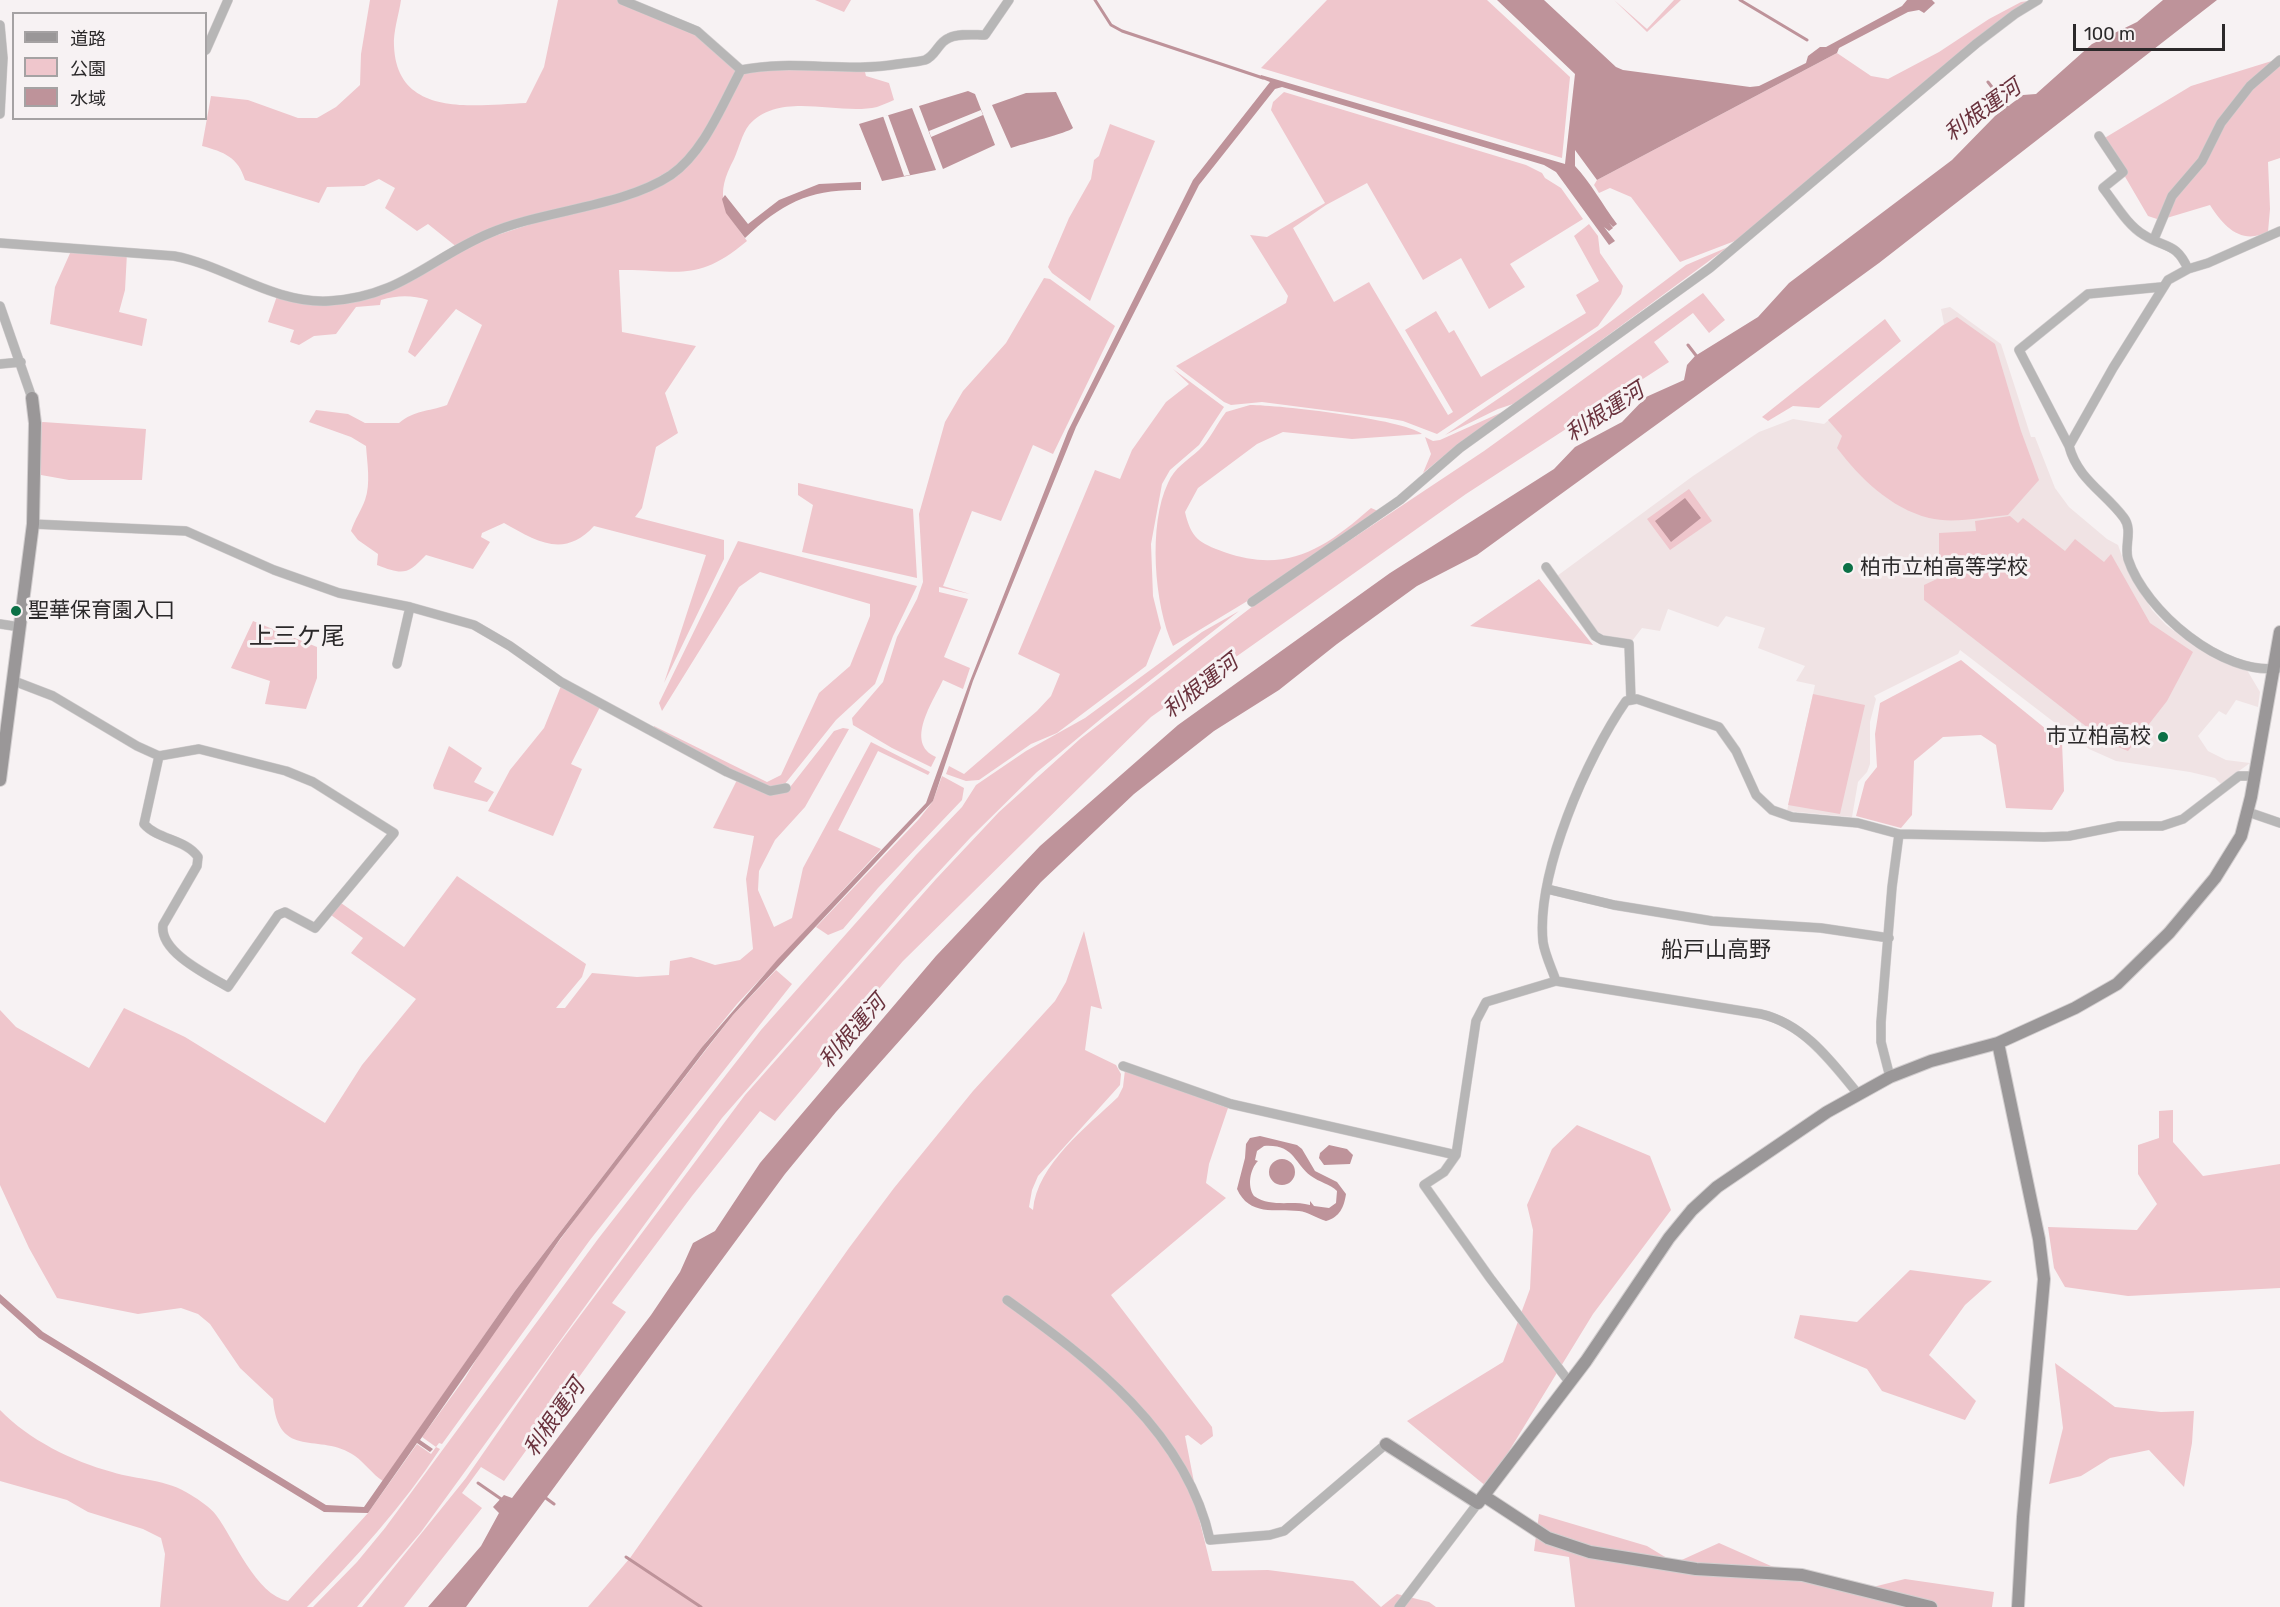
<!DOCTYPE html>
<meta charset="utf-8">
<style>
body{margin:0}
#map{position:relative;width:2280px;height:1607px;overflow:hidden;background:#f7f2f3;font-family:Rubik,"Noto Sans JP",sans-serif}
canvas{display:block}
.legend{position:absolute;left:12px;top:12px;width:195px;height:108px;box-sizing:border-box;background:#f7f2f3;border:2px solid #a5a2a3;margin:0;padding:8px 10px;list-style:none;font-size:18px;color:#2b292a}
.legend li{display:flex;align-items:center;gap:12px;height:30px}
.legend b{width:30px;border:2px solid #a5a2a3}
.scale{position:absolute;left:2073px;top:24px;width:152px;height:27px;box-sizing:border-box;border:3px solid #2b292a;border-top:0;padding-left:8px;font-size:18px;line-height:21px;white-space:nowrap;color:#2b292a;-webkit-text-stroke:4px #f7f2f3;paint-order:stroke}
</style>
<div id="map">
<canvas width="2280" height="1607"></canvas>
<ul class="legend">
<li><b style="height:8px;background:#9a9798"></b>道路</li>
<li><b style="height:16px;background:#efc6cc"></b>公園</li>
<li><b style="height:16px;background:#be939a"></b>水域</li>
</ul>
<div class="scale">100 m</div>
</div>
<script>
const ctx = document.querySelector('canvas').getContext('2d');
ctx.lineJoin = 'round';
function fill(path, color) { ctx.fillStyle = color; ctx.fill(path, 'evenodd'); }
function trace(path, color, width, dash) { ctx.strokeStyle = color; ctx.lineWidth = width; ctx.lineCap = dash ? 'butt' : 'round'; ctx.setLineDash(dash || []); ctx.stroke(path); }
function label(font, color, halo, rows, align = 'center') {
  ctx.font = font + ' Rubik,"Noto Sans JP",sans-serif'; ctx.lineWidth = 6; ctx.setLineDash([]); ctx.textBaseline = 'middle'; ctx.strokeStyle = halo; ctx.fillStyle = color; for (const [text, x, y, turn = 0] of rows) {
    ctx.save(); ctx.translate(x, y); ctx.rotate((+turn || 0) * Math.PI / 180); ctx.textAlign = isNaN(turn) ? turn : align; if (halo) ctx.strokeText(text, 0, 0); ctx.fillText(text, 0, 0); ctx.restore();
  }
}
const built = new Path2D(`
 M1950,307L2001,344L2031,437H2035L2055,488L2069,507L2107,539L2118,545L2123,559L2152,610L2166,625L2200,650L2247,670L2260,692L2258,707L2236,700L2226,715L2219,711L2198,736L2208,751L2226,760L2250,763L2221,784L2215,778L2190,772L2116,761L2089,749L1960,650L1958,654L1874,696L1876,699L1870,722V764L1867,772L1858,782L1852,817L1787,811L1815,685L1796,681L1805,666L1758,648L1765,628L1726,616L1718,627L1668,609L1660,631L1642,628L1632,641L1601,636L1557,576L1693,476L1759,432L1793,419L1824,424L1944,324L1941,309Z`);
const green = new Path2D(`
 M370,0H401C399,14 393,32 394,46C397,119 476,105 526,103L544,67L558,0H618L685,25L739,72L702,137L679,165L640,188L458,248L428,224L417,231L385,208L395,188L379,179L364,186L327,187L319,203L245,180C238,157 224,152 202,146L211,96L248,100L298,118H317L336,107L360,85L361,54Z
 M815,0H851L844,12Z
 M1327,0H1487L1570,77L1562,158L1261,68Z
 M1614,0L1647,29L1674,0H1681L1647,32Z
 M2028,1L1740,239L1680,262L1631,197L1610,188L1599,193L1594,185L1597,180L1837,53L1871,76L1888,79L1939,52L1989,19L2021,2Z
 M2275,60H2280V158L2268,162L2270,209L2268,232C2241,245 2224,227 2210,205L2160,220L2148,216L2103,139L2191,86Z
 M761,68H864L866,76L889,83L894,100C889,102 883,105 877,107C838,116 780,90 749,125C742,134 739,148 734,159C714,197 723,208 747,241C696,284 678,269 619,270L622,332L696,346L665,393L678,433L656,447L642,508L635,517L724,540V559L664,683L706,555L594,526C564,559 536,541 504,523L482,533L481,537L490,542L473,569L426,555C407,575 403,575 377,565L378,554L358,540L351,531C355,519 361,511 365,500C371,484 367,462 366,446L351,437L309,422L316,410L348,414L365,423H399C415,410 427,412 447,405L482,325L456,309L415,357L408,352L428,300C412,295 398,295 381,300L380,305L356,307L336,334L314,336L299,345L290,342L294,330L268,322L277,296L301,301L393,290L492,234L643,190L681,168L742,72Z
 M1284,92L1526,165L1542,173L1545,178L1561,188L1583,219L1510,264L1525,287L1489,309L1461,258L1423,280L1367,183L1326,205L1293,228L1334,302L1369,282L1448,415L1453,412L1405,330L1436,311L1449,333L1454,330L1481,377L1586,313L1576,295L1599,281L1574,236L1589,224L1598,236L1600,253L1623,286L1621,294L1598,326L1437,434L1403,421L1386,418L1262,402L1231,405L1224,402L1176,366L1286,303L1288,296L1250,235L1267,237L1325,203L1271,110L1273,102Z
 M1110,124L1155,141L1090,301L1052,273L1048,267L1069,218L1091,179L1094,160L1099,156Z
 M1728,247L1516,403L1498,409L1445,435L1602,328L1686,265Z
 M71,251L127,253L125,290L119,312L147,319L142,346L50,324L55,287Z
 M1044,278L1050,279L1115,326L1053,454L1033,445L1001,521L972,511L943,586L970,594L939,587V592L968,599L944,657L970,668L963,689L943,680C933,702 904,743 936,757L931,767L892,748L853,725L852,718L883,682L897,637L917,599L923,582L919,514L945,422L963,391L1006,343Z
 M1703,293L1725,320L1709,333L1693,313L1654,342L1669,362L1466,494L1151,717L903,961L853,1019L818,1070L775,1121L760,1111L692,1196L612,1303L626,1312L504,1481L481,1467L462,1493L482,1508L404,1607H362L466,1478L556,1348L745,1095L936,879L999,812L1080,739L1266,596L1484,451Z
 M1957,317L1995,344L2021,431L2039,480L2008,515C1984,517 1953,524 1929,518C1890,508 1860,478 1837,448L1842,436L1828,420L1942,326Z
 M1885,319L1901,341L1819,408L1793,406L1768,421L1762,417Z
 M1173,369L1224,407L1199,445L1170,470L1162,484L1151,544L1153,596L1161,628L1146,666L1057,733L1031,744L979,780L966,781L946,774L949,766L964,774L1037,711L1051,696L1060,674L1018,654L1095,470L1120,479L1132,450L1166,402L1189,384Z
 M1250,405C1279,405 1403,419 1422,434L1352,439L1283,432L1257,444L1198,488L1185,512C1191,538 1199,543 1224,552C1287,574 1324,549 1371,508L1378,511L1254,597L1173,646C1154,605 1148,524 1168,483C1174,468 1188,460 1199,450C1210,440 1217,423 1226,412Z
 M1509,409L1465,439L1423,473L1431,454L1425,437L1433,441L1440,440Z
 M43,422L146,429L142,480H69L41,475L40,423Z
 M798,483L913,509L917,578L802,552L813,505L798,495Z
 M1689,489L1712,521L1670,550L1647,519Z
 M2010,516L2018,523L2023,518L2065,551L2075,539L2104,562L2111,554L2150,623L2193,652L2167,701L2128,751L2101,740V738L1924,600V585L1939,578V533L1976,531L1975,521Z
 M738,541L917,586L893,636L875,684L836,720L784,785L775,789L754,782L654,729V726L767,782L781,775L819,693L850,666L870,616V604L760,572L739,587L662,711L659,703Z
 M1539,579L1593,645L1470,626Z
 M1239,611L1102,718L1037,772L971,837L909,904L722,1118L421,1532L357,1607H313L357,1562L385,1528L598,1239L761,1030L916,855L962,807L976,785L1026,751L1085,718L1202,632Z
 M253,621L317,647V678L306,709L265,704L270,681L231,668Z
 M1961,660L2062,742L2064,791L2052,810L2006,808L1996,745L1981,735L1943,737L1914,761L1912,815L1901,828L1856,816L1865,782L1877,767L1875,734L1880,703Z
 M561,686L600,707L571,764L582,769L553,836L488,811L510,770L544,728Z
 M1813,694L1865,705L1840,814L1788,805Z
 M843,728L849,729L805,807L775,840L759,871L758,890L774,927L792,918L803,868L871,742L930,772L928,775L878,751L838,830L881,849L737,1004L702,1047L515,1291L383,1481C372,1474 365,1463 355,1456C320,1431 278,1462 273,1399L240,1368L210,1324L198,1314L181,1308L138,1314L57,1298L29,1248L0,1185V1010L16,1027L89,1068L124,1008L185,1037L325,1123L362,1065L416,999L351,953L363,938L331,915L341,903L404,947L457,876L586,964L582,977L556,1008H565L592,973L637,977L669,975L670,961L691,957L715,965L740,960L753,949L746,879L754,836L713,828L737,780L770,794L787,791L834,731Z
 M449,746L482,768L474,782L494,792L487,802L434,789L433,785Z
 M942,776L964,788L962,800L878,888L843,929L828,935L816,927L919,819L933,801Z
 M1084,931L1102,1009L1091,1006L1085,1050L1116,1065L1121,1074L1120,1085L1038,1176L1032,1190L1029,1207L1033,1210C1037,1164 1087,1127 1118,1097L1123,1087L1125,1070L1228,1108L1209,1164L1206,1183L1226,1198L1111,1295L1212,1427L1213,1436L1201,1445L1188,1435L1185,1436L1194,1482L1188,1486L1197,1510L1212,1571L1268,1570L1353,1581L1381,1607L1397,1594L1429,1602L1436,1607H588L630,1558L849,1248L894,1188L973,1091L1055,1001L1066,982Z
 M776,970L792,984L590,1240L442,1444L439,1443L436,1447L440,1449C402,1507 355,1559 307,1607H160L165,1554L161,1538L143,1529L88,1512L67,1500L0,1481V1410C29,1440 72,1461 112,1472C138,1480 167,1479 191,1495C199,1500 210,1507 216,1515C234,1539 256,1595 288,1601L368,1513L417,1444L431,1454L436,1447L422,1437L465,1378L496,1327L584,1207L733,1015Z
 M2173,1110V1142L2203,1176L2280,1164V1288L2128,1296L2065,1287L2054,1268L2048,1227L2137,1230L2157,1204L2138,1174V1145L2159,1138V1111Z
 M1577,1125L1650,1156L1671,1210L1593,1314L1487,1487L1407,1421L1503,1362L1530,1289L1533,1230L1527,1205L1552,1149Z
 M1910,1270L1992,1281L1965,1305L1929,1355L1976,1401L1965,1420L1882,1391L1867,1369L1794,1338L1800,1315L1857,1322Z
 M2055,1363L2115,1407L2161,1412L2194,1411L2192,1443L2184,1487L2149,1450L2110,1458L2081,1476L2049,1484L2063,1428Z
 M1539,1514L1647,1546L1675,1563L1719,1543L1771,1566L1825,1584L1873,1587L1905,1579L1994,1592L1992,1607H1575L1569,1557L1534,1551Z`);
const water = new Path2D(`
 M1497,0H1544L1616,67L1623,70L1750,87L1759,86L1806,63L1808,56L1820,47H1826L1902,6L1907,0H1932L1935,3L1924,13L1919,10L1908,12L1839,48L1837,53L1597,180L1575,150V166C1591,183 1602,204 1617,224L1613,227L1609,223L1613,228L1609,231L1604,227L1615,241L1609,245L1556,172L1544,165L1282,87L1275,89L1199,185L1076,427L973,681L933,801L733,1015L706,1049L560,1239L420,1440L433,1449L430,1452L417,1443L368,1513L324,1512L39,1338L0,1303V1294L43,1332L326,1505L364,1507L515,1291L702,1047L777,960L926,803L970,681L1068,431L1193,180L1270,82L1260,78L1261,75L1565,164L1575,74Z
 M2163,0H2217L1879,263L1477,555L1417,586L1337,644L1279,690L1214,731L1134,794L1041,882L836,1112L785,1174L466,1607H428L481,1546L499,1513L493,1507L504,1495L512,1498L651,1315L680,1272L693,1243L715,1231L760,1163L936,956L1040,846L1178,725L1390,573L1554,469L1575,447L1622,422L1646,397L1684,380L1687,365L1695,356L1758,317L1789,283L1952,160L1995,116L2023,95L2036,94L2092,44L2137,22Z
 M968,91L975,94L995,145L943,169L919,106Z
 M1056,92L1073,128C1068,133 1022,144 1011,148L992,105L1026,93Z
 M912,108L936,170L882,181L859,124Z
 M861,182V190C810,189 782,203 745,238L726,213L722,199L725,195L748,224L779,200L819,184Z
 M1685,498L1701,518L1671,542L1655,521Z
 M1260,1136L1297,1145L1302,1149L1315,1171L1337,1182L1346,1194C1344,1207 1340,1217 1326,1221C1316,1218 1308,1212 1299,1211C1275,1209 1249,1216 1237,1189L1245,1158L1246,1144L1250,1138ZM1264,1146C1295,1144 1294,1164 1311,1176C1319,1182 1330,1184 1337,1191L1336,1203L1329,1208L1314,1206L1310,1201V1205C1290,1200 1272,1208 1254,1196C1247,1186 1250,1169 1258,1161L1255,1160L1257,1151Z
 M1329,1145L1347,1149L1353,1155L1350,1164L1324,1165L1319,1158L1320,1153Z
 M1269 1172a13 13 0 1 1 26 0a13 13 0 1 1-26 0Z`);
const pier = new Path2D(`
 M981,110L983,115L931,137L929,131Z
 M888,115L910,175L904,176L883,116Z`);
const stream = new Path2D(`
 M1095,0L1111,25L1122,31L1263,78
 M1740,0L1807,40
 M1988,82L2009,109
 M1688,345L1698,358
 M478,1483L504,1501
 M543,1496L554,1504
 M626,1557L701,1607`);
const street = new Path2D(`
 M622,0L697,31L741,70
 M0,25L3,58L0,114
 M206,50L228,0
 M2099,136L2123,172L2103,188C2115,203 2127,225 2144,235C2166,249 2176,242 2188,269
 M2280,231L2208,263L2188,269L2168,280L2113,368L2069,446C2078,480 2105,492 2124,518C2133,530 2124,546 2128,559C2145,611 2223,677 2280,668
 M2154,239L2172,196L2202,161L2221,123L2250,86L2280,60
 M0,243L174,256C227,266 273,304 329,301C401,297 430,258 490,233C543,210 623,207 671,175C704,152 722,105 741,70C793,59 846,73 898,64C906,63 918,62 925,60C936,56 938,42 949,38C959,33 974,35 985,35L1009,0
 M0,306L32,398
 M0,364L21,362
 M2069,446L2019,350L2088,294L2161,287
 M33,524L186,531L274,570L339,593L410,607L474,625L510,646L561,682L727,772L770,791L786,788
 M1546,567L1595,636L1602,640L1629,644L1631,700
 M1252,602L1400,500L1460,448L1710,268L1977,43L2015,14L2038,0
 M0,624L20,627
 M397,664L410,607
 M14,681L53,696L137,746L159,756L199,749L286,771L313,782L394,833L315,928L285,912L278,915L228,987C208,975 159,952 163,925L197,866L198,857C186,839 158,840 144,824L159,756
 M2248,812L2280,823
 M1547,889L1614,905L1712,921L1821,928L1889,938
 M1556,981C1552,969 1545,955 1543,942C1536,873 1587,757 1626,701L1637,699L1719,727L1736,751L1756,795L1772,810L1792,817L1858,823L1899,834L2044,837L2069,836L2119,826H2162L2183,819L2239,776H2254
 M1123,1066L1231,1104L1456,1155
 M1890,1077L1881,1042V1022L1892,887L1899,834
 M1007,1300C1092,1361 1186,1432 1210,1540L1270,1535L1284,1531L1386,1444
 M1570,1383L1490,1278L1424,1185L1444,1172L1456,1155L1476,1021L1486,1002L1556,981L1761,1014C1804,1024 1831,1061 1858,1094
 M1399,1607L1478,1503`);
const secondary = new Path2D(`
 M0,780L33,524L35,423L32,398
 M1998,1043L2039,1239L2044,1279L2023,1517L2018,1607
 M1386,1444L1478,1503L1586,1361L1669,1238L1692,1210L1717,1187L1827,1112L1890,1077L1931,1061L1998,1043L2075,1008L2117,984L2169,933L2215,878L2241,836L2251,797L2280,632
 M1484,1496L1548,1538L1590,1552L1696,1569L1802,1575L1931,1607`);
const markers = [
 [1848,568,6,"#0b7046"],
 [16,611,6,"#0b7046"],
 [2163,737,6,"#0b7046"]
];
const poiNames = [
 ["柏市立柏高等学校",1860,568],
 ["聖華保育園入口",28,611],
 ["市立柏高校",2151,737,"right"]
];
const waterNames = [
 ["利根運河",1983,111,-36],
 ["利根運河",1605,413,-33],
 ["利根運河",1201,687,-38],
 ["利根運河",853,1032,-49],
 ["利根運河",555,1418,-55]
];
const neighbourhoodNames = [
 ["船戸山高野",1716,951]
];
const quarterNames = [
 ["上三ケ尾",297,637]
];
fill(built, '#f0e3e4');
fill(green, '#efc6cc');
fill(water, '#be939a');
fill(pier, '#f7f2f3');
trace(stream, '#be939a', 3);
trace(street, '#d2cecf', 10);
trace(secondary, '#d2cecf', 14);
trace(street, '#b7b6b6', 9);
trace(secondary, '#9a9798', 12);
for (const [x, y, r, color] of markers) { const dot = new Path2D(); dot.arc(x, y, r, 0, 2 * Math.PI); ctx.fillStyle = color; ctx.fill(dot); trace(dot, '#f7f2f3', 2); }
label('21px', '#2b292a', '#f7f2f3', poiNames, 'left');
label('italic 22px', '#6a323d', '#f7f2f3', waterNames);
label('22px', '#2b292a', '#f7f2f3', neighbourhoodNames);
label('24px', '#2b292a', '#f7f2f3', quarterNames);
</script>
